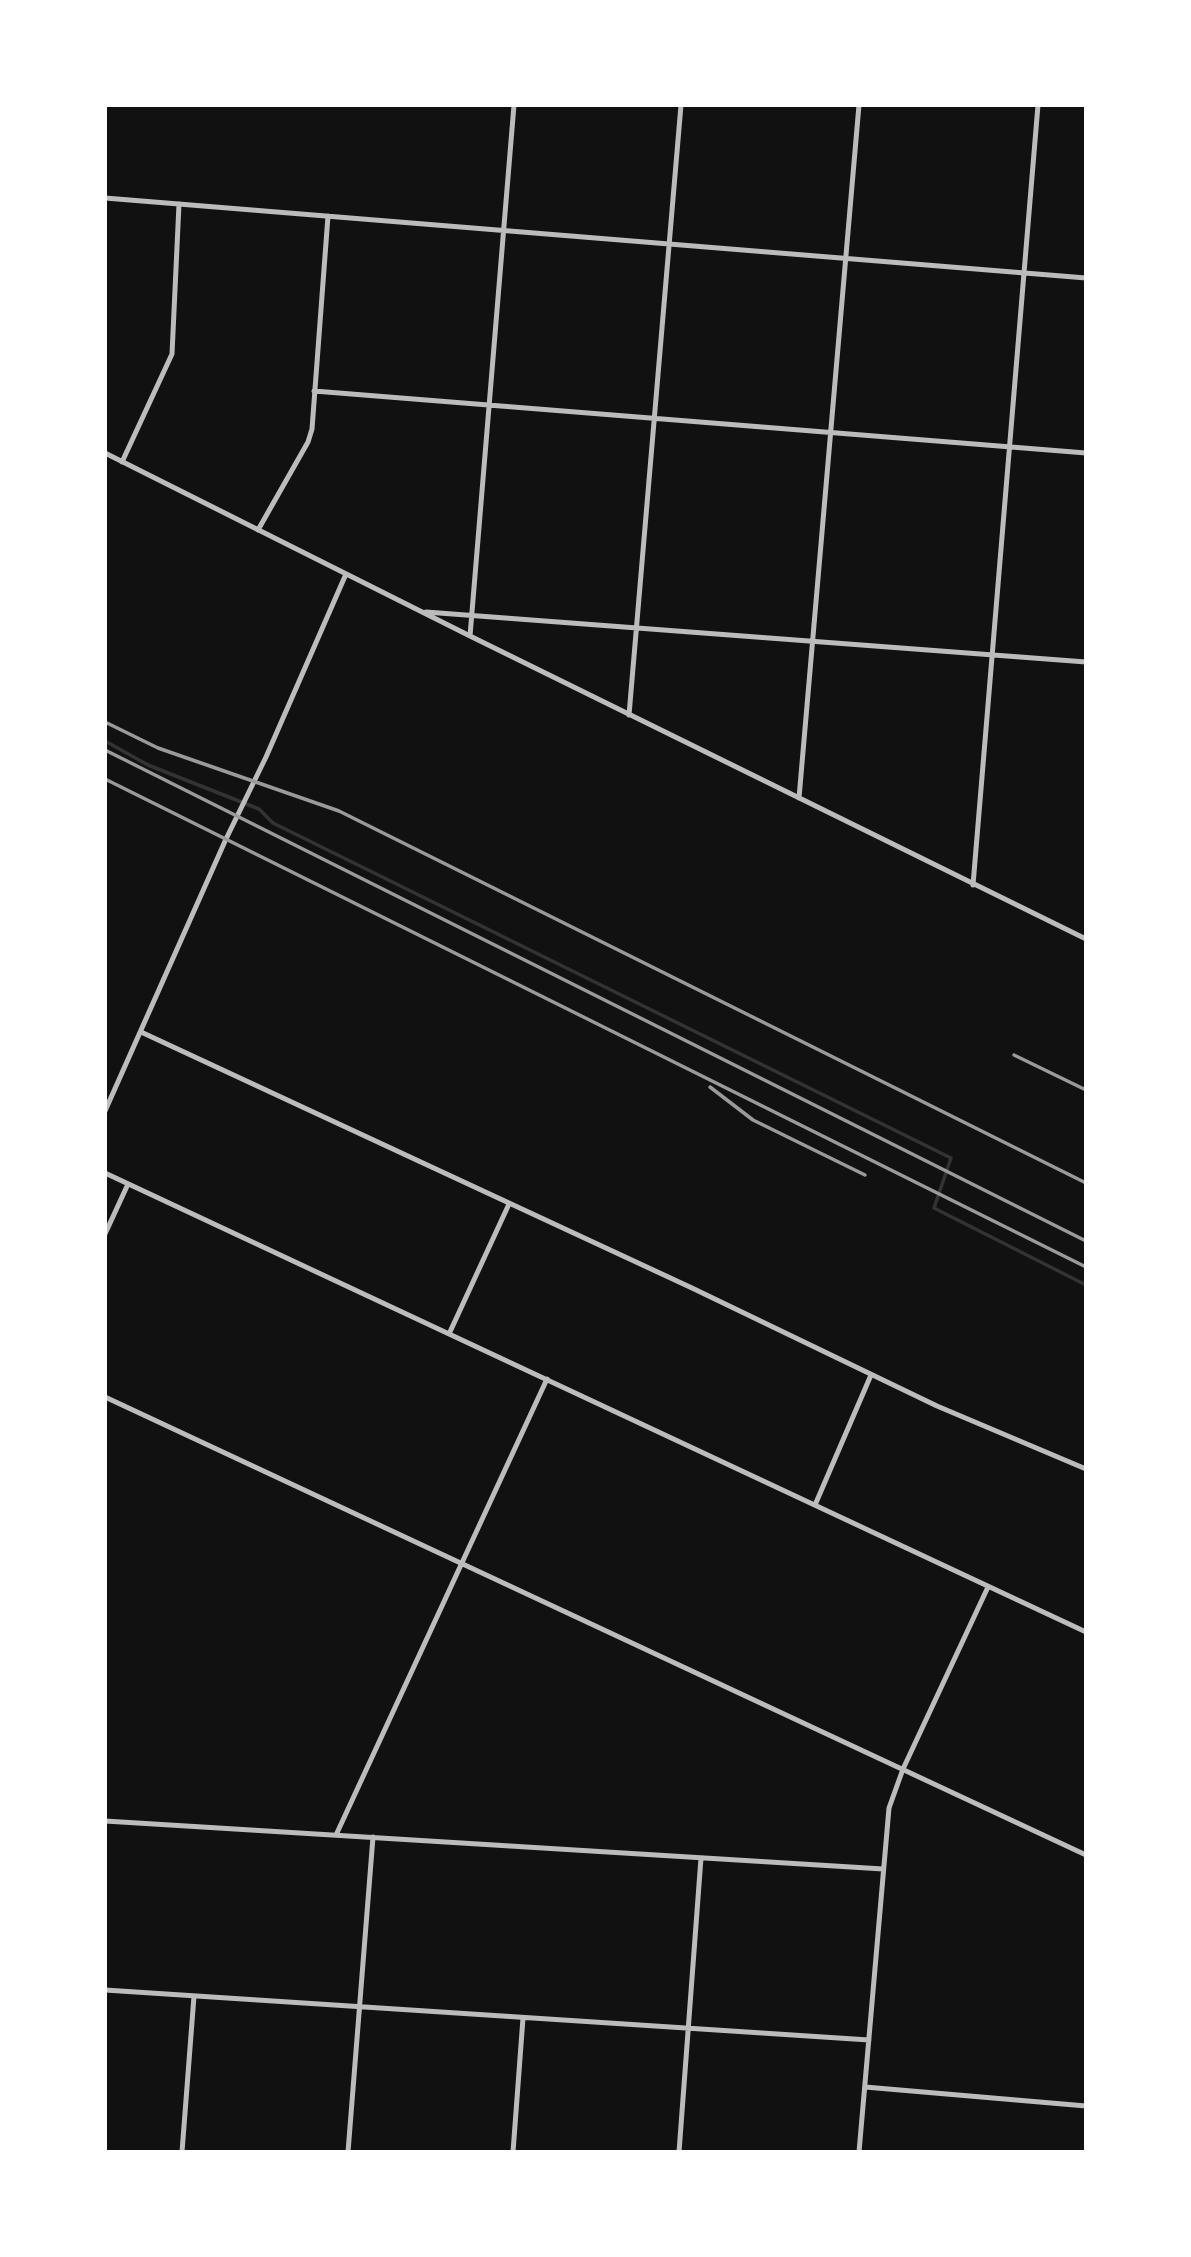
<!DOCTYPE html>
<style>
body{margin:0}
#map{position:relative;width:1191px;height:2257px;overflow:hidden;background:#111;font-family:"Source Sans 3",sans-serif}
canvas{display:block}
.frame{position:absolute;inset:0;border:107px solid #fff;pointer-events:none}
</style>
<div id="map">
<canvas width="1191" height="2257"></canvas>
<div class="frame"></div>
</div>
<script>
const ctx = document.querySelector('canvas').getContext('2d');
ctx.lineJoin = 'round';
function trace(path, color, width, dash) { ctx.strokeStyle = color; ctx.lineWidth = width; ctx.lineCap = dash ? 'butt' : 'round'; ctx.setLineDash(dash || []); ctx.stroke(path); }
const stream = new Path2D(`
 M105,741L148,765L259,809L273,823L951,1158L934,1208L1086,1285`);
const minor = new Path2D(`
 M105,198L1086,278
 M314,391L1086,453
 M105,453L470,636L1086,939
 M122,462L172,354L179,204
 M258,530L308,442L312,429L328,216
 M426,612L1086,662
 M470,636L514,105
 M629,715L681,105
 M799,798L859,105
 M973,885L1038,105
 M141,1032L692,1288L937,1406L1086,1469
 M105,1111L226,839L266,757L346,574
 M105,1173L1086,1632
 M105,1234L128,1184
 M449,1334L509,1204
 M105,1397L1086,1855
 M815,1505L871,1375
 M105,1821L883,1869
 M336,1835L547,1379
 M105,1990L869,2040
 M865,2087L1086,2106
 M182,2152L194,1996
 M348,2152L373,1837
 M513,2152L523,2018
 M679,2152L701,1858
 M859,2152L889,1808L903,1769L988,1587`);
const rail = new Path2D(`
 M105,722L158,748L339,811L1086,1183
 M105,750L1086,1241
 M105,779L1086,1267
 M1014,1055L1086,1090
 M710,1087L753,1120L865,1175`);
trace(stream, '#333', 3.5);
trace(minor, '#bcbcbc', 5);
trace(rail, '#9a9a9a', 3.5);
</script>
